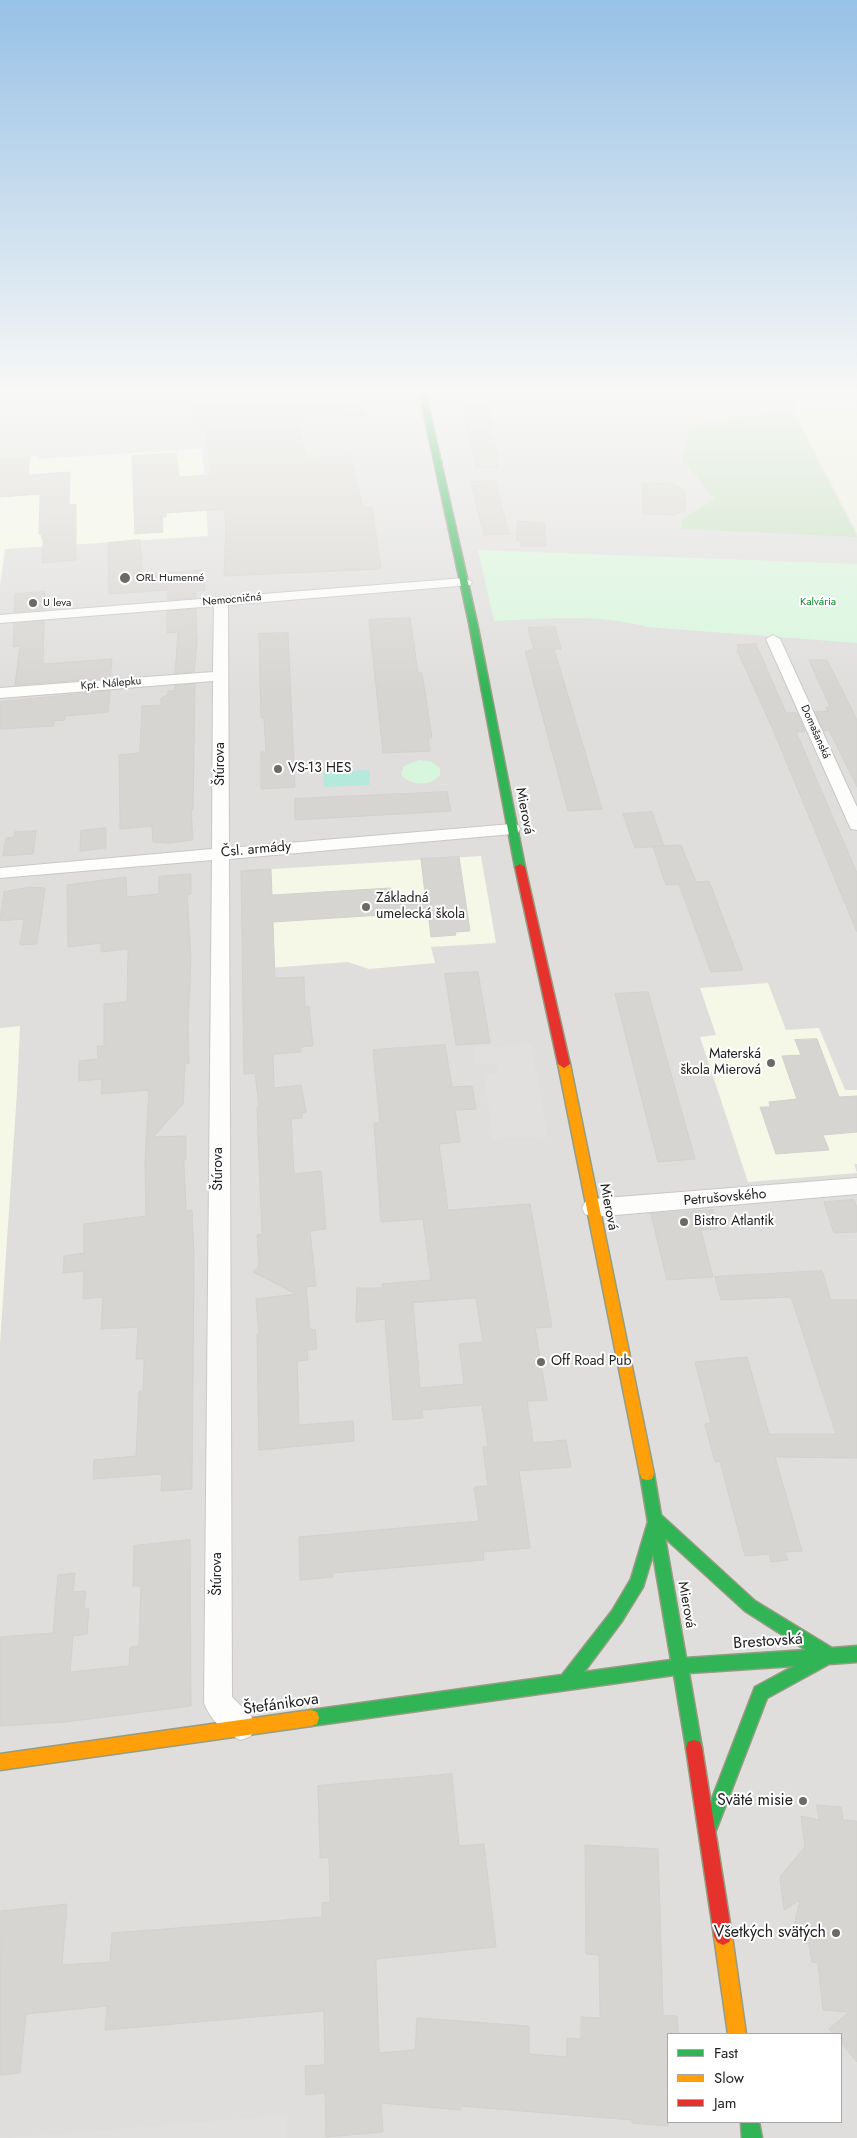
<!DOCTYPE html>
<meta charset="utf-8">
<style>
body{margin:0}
#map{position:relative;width:857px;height:2138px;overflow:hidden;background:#f0efea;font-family:Jost,sans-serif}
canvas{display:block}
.legend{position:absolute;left:667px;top:2033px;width:175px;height:90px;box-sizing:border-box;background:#fff;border:1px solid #a7a7a7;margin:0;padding:6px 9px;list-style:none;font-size:15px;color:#222}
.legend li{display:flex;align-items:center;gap:10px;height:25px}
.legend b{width:25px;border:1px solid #a7a7a7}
</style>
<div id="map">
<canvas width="857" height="2138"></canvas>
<ul class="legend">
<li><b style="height:6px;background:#30b455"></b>Fast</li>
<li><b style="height:6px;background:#ff9f0a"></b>Slow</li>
<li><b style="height:6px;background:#e5322d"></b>Jam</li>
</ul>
</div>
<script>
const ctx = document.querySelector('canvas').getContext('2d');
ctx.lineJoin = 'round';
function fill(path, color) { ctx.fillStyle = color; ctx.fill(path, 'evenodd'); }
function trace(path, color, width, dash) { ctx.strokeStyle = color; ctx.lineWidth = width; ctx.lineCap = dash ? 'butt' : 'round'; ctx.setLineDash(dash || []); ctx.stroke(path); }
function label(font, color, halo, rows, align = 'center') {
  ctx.font = font + ' Jost,sans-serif'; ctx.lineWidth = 4; ctx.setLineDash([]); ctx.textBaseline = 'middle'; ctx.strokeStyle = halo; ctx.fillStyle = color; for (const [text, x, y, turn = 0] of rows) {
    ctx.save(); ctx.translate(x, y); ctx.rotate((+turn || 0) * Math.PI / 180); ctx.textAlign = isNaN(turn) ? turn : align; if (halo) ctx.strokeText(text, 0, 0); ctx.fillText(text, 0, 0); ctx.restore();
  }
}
const residential = new Path2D(`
 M0,391H801L794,410L857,533V2138H0ZM668,2034H841V2122H668Z`);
const education = new Path2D(`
 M202,449L208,536L5,549L0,586V458L37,456V459Z
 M481,856L496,943L431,947L435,963L369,969L348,962L242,970L241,871Z
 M768,983L786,1030L819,1028L845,1090H857V1164H854L857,1173L748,1182L700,1037L716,1035L700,988Z
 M20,1026L17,1092L0,1343V1028Z`);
const farmland = new Path2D(`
 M801,391H857V533L794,410Z`);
const forest = new Path2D(`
 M791,410L857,537L682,529V519L715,499L682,460L690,426Z`);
const park = new Path2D(`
 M478,550L857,564V643L647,627C597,613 545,619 494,621Z
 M419,760L432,762L440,768V775C431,786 414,786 403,777L401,774L404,766Z`);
const pitch = new Path2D(`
 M369,770L370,785L324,787L323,772Z`);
const parking = new Path2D(`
 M531,1044L548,1137L493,1139L484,1074L498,1073L496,1063L475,1064L473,1047Z
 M287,2115V2138H6Z`);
const building = new Path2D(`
 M190,391H402V405L362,407L365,415L297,419L306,458L350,456L363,507H372L381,569L224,576L226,527L224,509L166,513V517H162L163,532L135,534L132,456L176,453L179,477L211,475L205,426L194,427Z
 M485,395L495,429H490L499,458L495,459L498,467L476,468L459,396Z
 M30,457L28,475L70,472L69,505L76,504V560L42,563L43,541L41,534H39L40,494L0,497V459Z
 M495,481L509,534L484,535L471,482Z
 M643,483L672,484L684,490L686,510L674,515L643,514Z
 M518,521L545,523L546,546H520V541H517Z
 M140,540L142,574L203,570L205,590L196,591V598L168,600V590L109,594L108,543Z
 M45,592L44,610L14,612L15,594Z
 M196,609L197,643L194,672L175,673L178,632L167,633V612Z
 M410,618L418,673H422L432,738H428L430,751L383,753L369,620Z
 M44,621L43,664L112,659L110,678L15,685L20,646L13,647L14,624Z
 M555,627L561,649H554L602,809L568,811L525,651L534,650L528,628Z
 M288,633L295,787L261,789V752H266L264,718H261L259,634Z
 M756,644L786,713H797L805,732H796L857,873V932L771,725L737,650H739L737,645Z
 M809,660H827L857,720V787L829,730L824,731L815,712L828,711L826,707H830Z
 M195,684L193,810H191L193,840L168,843L153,842L152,826L120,829L119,755L140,753L142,706L161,705V698L168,695V691H174L175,686Z
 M110,691L108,712L65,716V720L54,721V726L0,729V702Z
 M447,792L451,811L295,820V799Z
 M652,812L664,846L681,845L696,882L709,881L743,970L711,972L679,884L666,885L653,847L663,846L635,848L623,814Z
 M106,828V848L80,851L81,831Z
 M36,831L33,854L3,856L6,838L14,837L15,832Z
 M459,857L470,931L455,932L456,935L431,937L428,912L273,922L275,978L304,977L305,1007L309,1006L313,1046L301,1047V1052L273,1054L274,1088L301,1085L306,1112L302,1113V1118L291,1119L294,1174L321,1171L326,1229L310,1231L316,1286L306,1287L310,1330L315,1329L317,1349L307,1350L308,1360L297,1361L299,1425L353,1421L354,1441L259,1450L257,1335H259L256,1299L296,1294L253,1272L259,1266L257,1235L262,1234L257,1108L259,1106L255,1073L244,1074L241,871L271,869L272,895L391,888L392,896L425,894L421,859Z
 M191,874V894L187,895L191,959L188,1024L189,1063L185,1064L183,1104L153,1137L186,1136V1159H184L186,1211L192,1210L194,1258L192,1489L161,1491L162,1474L93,1479L94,1460L136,1456L139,1391H143L144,1359H136L138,1327L101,1329L103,1297L83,1299L84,1271L63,1273L64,1256L84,1253V1224L146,1216L145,1162L149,1090L101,1094L102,1079L79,1081V1061L98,1059L97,1046H104V1004L127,1002L128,949L101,952V943L68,947L67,885L126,877L127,897L159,894V877Z
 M30,887L45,888L37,944L20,945L24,919L0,921L4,892Z
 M478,972L490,1043L456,1045L445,974Z
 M648,992L695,1159L658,1162L615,994Z
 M817,1039L839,1097L857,1096V1132L823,1135L829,1150L776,1154L760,1107H770L769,1102L797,1099L782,1056L801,1055L795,1040Z
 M445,1045L452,1087L472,1086L476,1109L455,1110L460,1142L439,1144L448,1210L530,1204L552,1327L535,1328L547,1400L527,1401L531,1427L533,1443L566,1440L571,1467L519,1471L530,1548L483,1552L484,1560L333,1573V1577L300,1580L299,1537L479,1521L474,1487L488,1486L483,1447H488L482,1405L422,1410L423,1418L393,1420L385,1319L356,1322L357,1288H383L382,1284L431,1280L423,1219L381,1222L374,1123H380L373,1050ZM476,1298L483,1342L459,1344L464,1384L420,1388L413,1303Z
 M854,1200L857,1207V1232L834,1233L824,1202Z
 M713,1210L718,1229L701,1230L713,1277L667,1280L651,1214Z
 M822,1271L831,1300H857V1458L775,1457L802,1551L785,1552L788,1560L771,1562L769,1554L745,1556L720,1461L715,1462L705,1424L711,1423L695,1362L747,1357L769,1434H836L791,1297L721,1300L715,1277Z
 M190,1540L191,1706L65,1722L0,1726V1637L53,1633L58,1575L75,1573L73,1592L86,1591L84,1609H89L87,1634L73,1636L70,1672L129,1666L130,1647L139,1646L141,1586H133L134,1546Z
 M452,1774L459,1846L484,1844L496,1947L376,1959L379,2053L415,2050L417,2018L529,2026V2054L567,2057V2038L581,2039V2017L600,2018L599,1955L586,1954L585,1845L658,1849L663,2015L677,2016L678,2034H668V2126L632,2123V2120L461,2106V2110L381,2103L383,2132L326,2137L325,2093L306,2095L305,2066L325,2065L324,2011L105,2030L107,2006L26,2014L20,2073L0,2075L1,1911L67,1904L62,1965L110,1962L112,1933L322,1917V1903L330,1902L329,1857L320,1858L318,1786Z
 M817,1805L841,1807L843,1820L857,1821V2062L841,2043V2034H833L829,2029L849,2012L823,2010L818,1963L812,1962L809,1945L792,1935L800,1900L784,1910L780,1877L805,1847L801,1816L819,1820Z`);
const street = new Path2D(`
 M465,578L472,582L470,585L228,605L229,848L512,824L518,825L520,829L518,833L512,834L229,859L232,1697L251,1716L255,1726L251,1736L241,1740C225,1734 210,1719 204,1703L212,860L0,878V868L212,849L213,681L0,698V688L213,672L214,606L0,623V615Z
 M773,635L780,639L857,807V830L851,829L849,825L766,639Z
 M857,1178V1194L593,1217L585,1214L582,1208L585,1202L593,1199Z`);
const fast = new Path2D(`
 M419,391H425L477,623L525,867L520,870L515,867L469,623Z
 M647,1468L652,1469L654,1474L661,1515L755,1601L832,1648L857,1646V1662L829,1664L767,1698L715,1833L709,1835L703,1833L701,1827L755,1687L794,1666L689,1673L702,1748L700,1754L694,1756L688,1754L686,1748L674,1675L311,1726L305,1724L303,1718L305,1712L311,1710L562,1675L612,1611L631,1579L648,1522L640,1474L642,1469ZM665,1538L745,1611L806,1650L686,1658ZM653,1554L671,1660L584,1672L622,1621L643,1587Z
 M741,2122H759L762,2138H742Z`);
const slow = new Path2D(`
 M564,1060L570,1064L654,1474L652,1479L647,1480L642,1479L640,1474L558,1064Z
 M311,1710L317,1712L319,1718L317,1724L311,1726L0,1770V1754Z
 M723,1927L729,1930L732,1936L746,2034H728L714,1936L717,1930Z`);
const jam = new Path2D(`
 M520,864L525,867L570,1064L564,1068L558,1064L515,867Z
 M694,1740L700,1742L702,1748L732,1936L729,1942L723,1945L717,1942L714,1936L686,1748L688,1742Z`);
const markers = [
 [125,578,6,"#6a6a68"],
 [33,603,5,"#6a6a68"],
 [278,769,5,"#6a6a68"],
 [366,907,5,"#6a6a68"],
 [771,1063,5,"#6a6a68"],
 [684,1222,5,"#6a6a68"],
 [541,1362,5,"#6a6a68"],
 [803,1801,5,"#6a6a68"],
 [836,1933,5,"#6a6a68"]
];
const farPoinames = [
 ["ORL Humenné",136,578],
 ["U leva",43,603]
];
const farStreetnames = [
 ["Nemocničná",232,600,-5],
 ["Kpt. Nálepku",111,684,-5],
 ["Domašanská",815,732,66]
];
const farParknames = [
 ["Kalvária",818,602]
];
const streetNames = [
 ["Štúrova",221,764,-90],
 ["Mierová",524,811,79],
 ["Čsl. armády",256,850,-5],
 ["Štúrova",219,1169,-90],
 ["Petrušovského",725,1198,-5],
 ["Mierová",608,1207,79],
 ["Štúrova",218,1574,-90],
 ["Mierová",686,1605,80]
];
const poiNames = [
 ["VS-13 HES",288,769],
 ["Základná",376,899],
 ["umelecká škola",376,915],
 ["Materská",761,1055,"right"],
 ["škola Mierová",761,1071,"right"],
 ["Bistro Atlantik",694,1222],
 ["Off Road Pub",551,1362]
];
const nearStreetnames = [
 ["Brestovská",768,1642,-4],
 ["Štefánikova",281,1705,-8]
];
const nearPoinames = [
 ["Sväté misie",793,1801],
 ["Všetkých svätých",826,1933]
];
fill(residential, '#dfdedc');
fill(education, '#f6f8e7');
fill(farmland, '#edf0dd');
fill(forest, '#c5e0bf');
fill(park, '#d8f6dd');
fill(pitch, '#b5e9db');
fill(parking, '#e1e0de');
fill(building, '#d7d5d1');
trace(building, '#d3d1cc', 1);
trace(street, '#c9c8c6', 2);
trace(fast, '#959c80', 3);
trace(slow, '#959c80', 3);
trace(jam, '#959c80', 3);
fill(street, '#fdfdfc');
fill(fast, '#30b455');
fill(slow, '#ff9f0a');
fill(jam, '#e5322d');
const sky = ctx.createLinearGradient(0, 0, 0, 691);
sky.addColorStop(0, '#97c1e6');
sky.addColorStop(0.57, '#f8f8f6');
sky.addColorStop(1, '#f8f8f600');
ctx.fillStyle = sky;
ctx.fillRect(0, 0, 857, 691);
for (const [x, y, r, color] of markers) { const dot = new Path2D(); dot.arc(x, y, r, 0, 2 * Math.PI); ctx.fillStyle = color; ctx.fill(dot); trace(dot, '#fff', 2); }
label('11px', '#222', '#fff', farPoinames, 'left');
label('11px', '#222', '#fff', farStreetnames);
label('11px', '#068928', '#fff', farParknames);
label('14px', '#222', '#fff', streetNames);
label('14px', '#222', '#fff', poiNames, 'left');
label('16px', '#222', '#fff', nearStreetnames);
label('16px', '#222', '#fff', nearPoinames, 'right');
</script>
